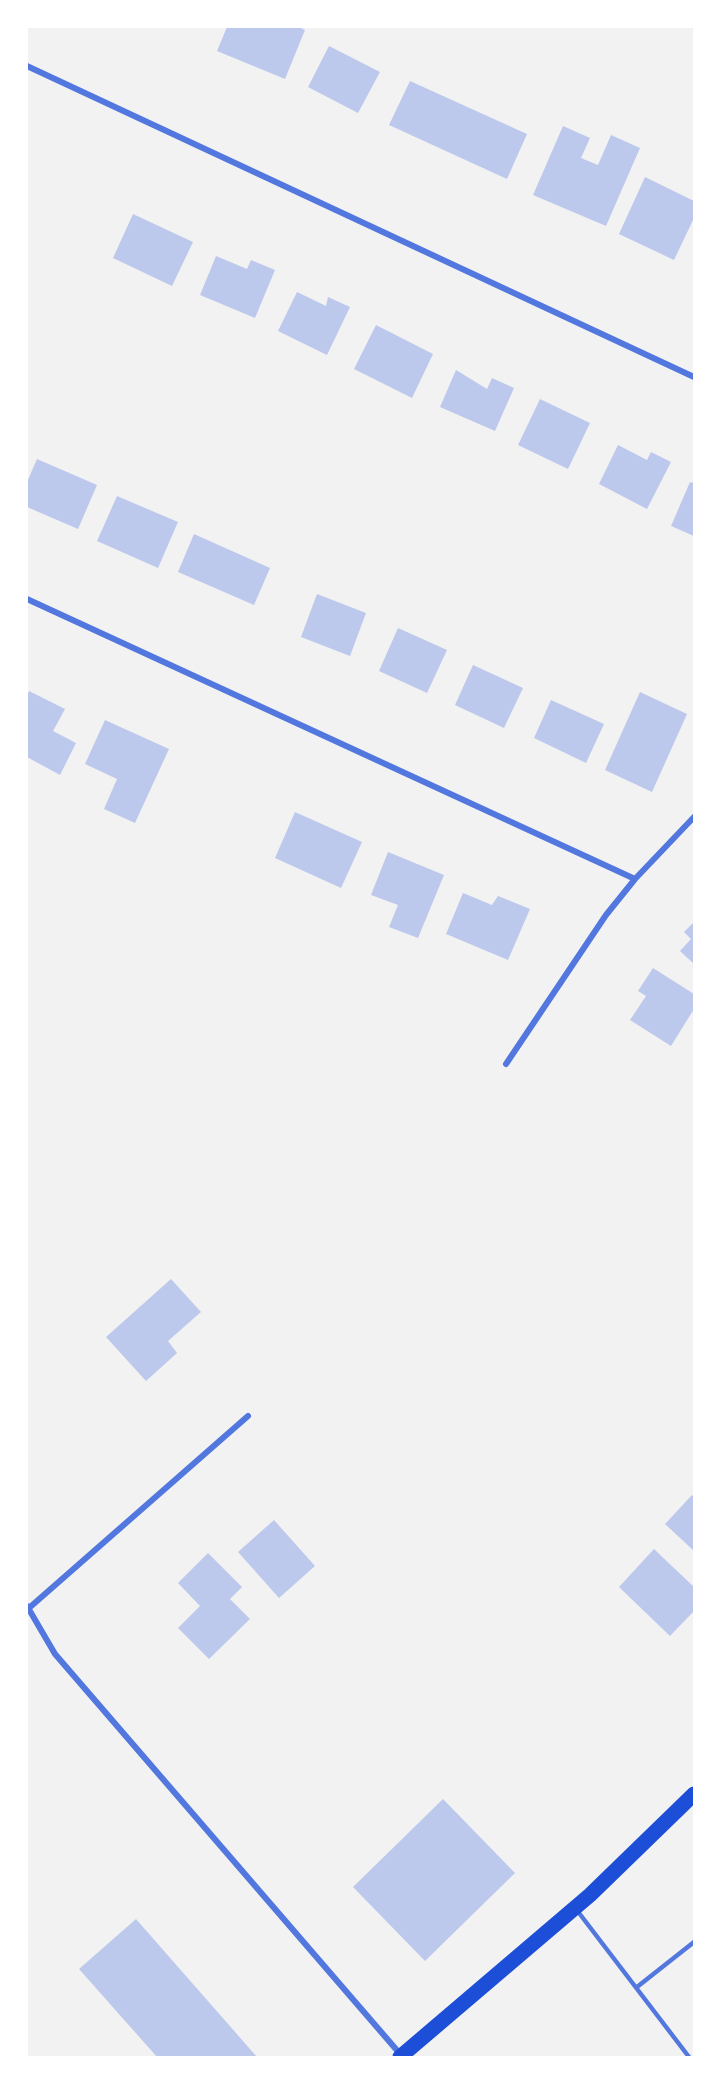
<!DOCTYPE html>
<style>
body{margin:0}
#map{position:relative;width:721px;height:2084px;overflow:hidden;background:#f2f2f2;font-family:"Fira Sans Condensed",sans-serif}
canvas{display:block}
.frame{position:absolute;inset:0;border:28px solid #fff;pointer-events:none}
</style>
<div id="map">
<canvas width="721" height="2084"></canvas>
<div class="frame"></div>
</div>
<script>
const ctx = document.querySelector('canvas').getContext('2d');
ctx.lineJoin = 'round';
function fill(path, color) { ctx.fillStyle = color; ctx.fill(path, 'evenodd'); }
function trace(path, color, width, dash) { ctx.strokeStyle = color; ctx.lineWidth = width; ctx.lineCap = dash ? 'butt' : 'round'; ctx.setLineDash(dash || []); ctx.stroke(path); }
const building = new Path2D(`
 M227,27H299L305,30L285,79L217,51Z
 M329,46L380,72L358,113L308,87Z
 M410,81L527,134L507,179L389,125Z
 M563,126L590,138L581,158L598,165L611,135L640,148L606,226L533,195Z
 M645,177L694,201V218L674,260L619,234Z
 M133,214L193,242L172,286L113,258Z
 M216,256L247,269L251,260L275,270L255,318L200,295Z
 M297,292L326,306L328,297L350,307L327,355L278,331Z
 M376,325L433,354L412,398L354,369Z
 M456,370L487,389L492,378L514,388L495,431L440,407Z
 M540,399L590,423L568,469L518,445Z
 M618,445L647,460L651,452L671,462L647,509L599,484Z
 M37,459L97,485L78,529L27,507V482Z
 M690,482L694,483V536L671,526Z
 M117,496L178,522L158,568L97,541Z
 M194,534L270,568L254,605L178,572Z
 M317,594L366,613L350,656L301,637Z
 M398,628L447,650L427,693L379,671Z
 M473,665L523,688L504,728L455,705Z
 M29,691L65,709L53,731L76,743L60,775L27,757V696Z
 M640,692L687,714L652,792L605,770Z
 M551,700L604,724L586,763L534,738Z
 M105,720L169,749L135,823L104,809L117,779L85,764Z
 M295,812L362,842L341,888L275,858Z
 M388,852L444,875L418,938L389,927L398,905L371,895Z
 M463,893L492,905L498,896L530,909L508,960L446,934Z
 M694,922V964L680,951L691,939L684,932Z
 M653,968L694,994V1009L671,1046L630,1020L646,996L638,991Z
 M171,1279L201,1312L168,1341L177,1353L146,1381L106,1337Z
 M692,1495L694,1497V1551L665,1524Z
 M274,1520L315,1566L279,1598L238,1552Z
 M654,1549L694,1587V1611L670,1636L619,1587Z
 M208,1553L242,1587L230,1599L250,1619L209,1659L178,1628L200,1606L178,1583Z
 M443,1799L515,1873L425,1961L353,1887Z
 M136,1919L257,2057H157L79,1969Z`);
const service = new Path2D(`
 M576,1909L689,2057
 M637,1987L694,1942`);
const minor = new Path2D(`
 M27,66L694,377
 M27,599L635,879
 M506,1064L606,915L635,879L694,817
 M27,1606L55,1654L401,2055
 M29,1608L248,1416`);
const primary = new Path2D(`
 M400,2057L590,1895L694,1794`);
fill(building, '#bdc9ec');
trace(service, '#5277de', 4.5);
trace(minor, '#5277de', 6);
trace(primary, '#1d4ed8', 15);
</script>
